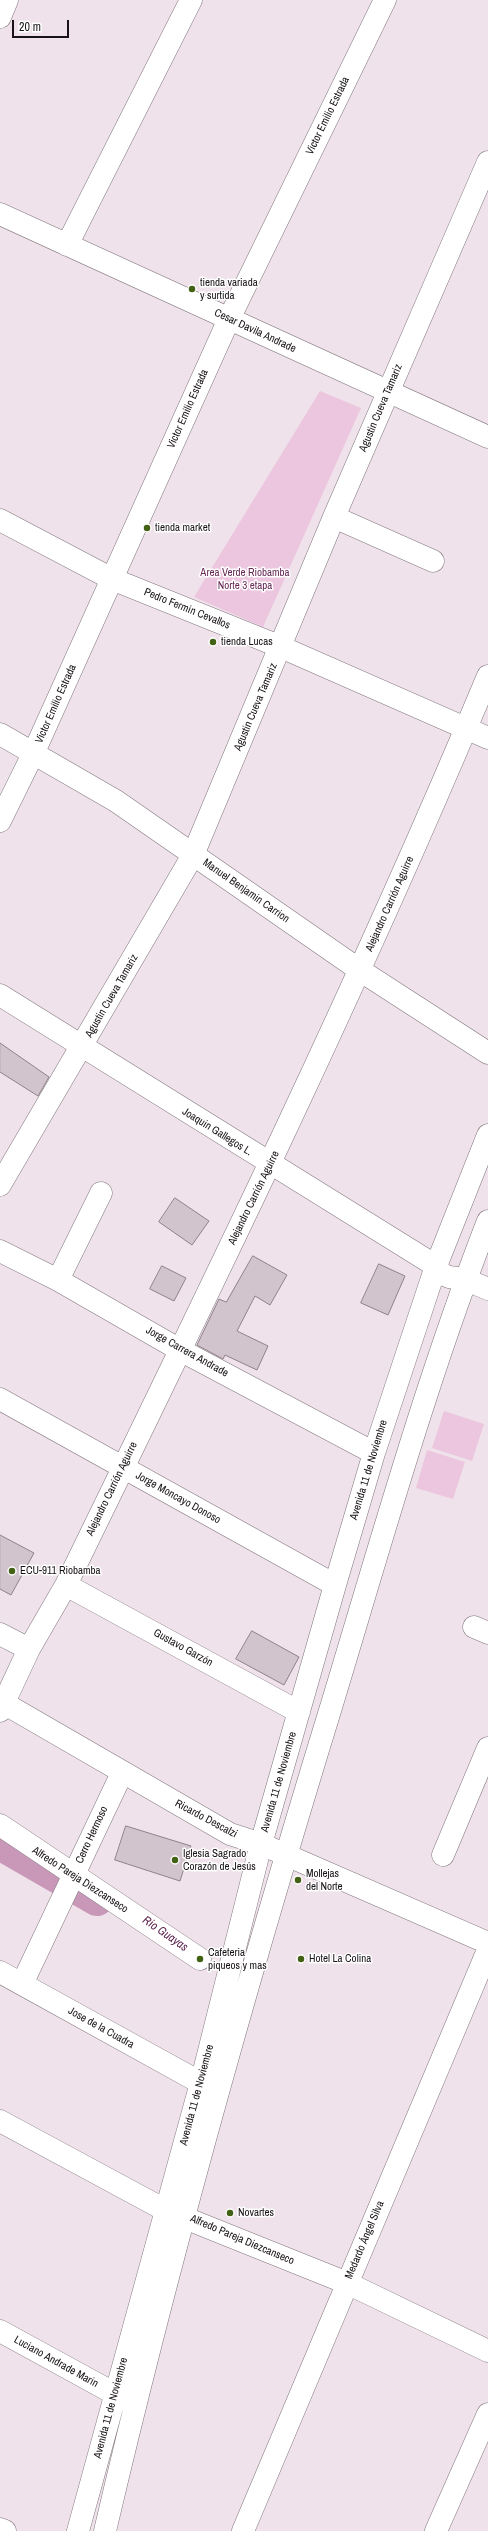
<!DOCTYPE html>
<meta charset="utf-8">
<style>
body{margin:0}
#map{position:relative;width:488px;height:2531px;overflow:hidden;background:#efe2ea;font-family:"Archivo Narrow",sans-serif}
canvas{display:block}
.scale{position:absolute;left:12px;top:20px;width:57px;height:18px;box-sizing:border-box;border:2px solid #181316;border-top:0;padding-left:5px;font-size:12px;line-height:14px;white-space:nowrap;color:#181316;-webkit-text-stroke:3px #fff;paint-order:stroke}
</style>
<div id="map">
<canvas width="488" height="2531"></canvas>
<div class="scale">20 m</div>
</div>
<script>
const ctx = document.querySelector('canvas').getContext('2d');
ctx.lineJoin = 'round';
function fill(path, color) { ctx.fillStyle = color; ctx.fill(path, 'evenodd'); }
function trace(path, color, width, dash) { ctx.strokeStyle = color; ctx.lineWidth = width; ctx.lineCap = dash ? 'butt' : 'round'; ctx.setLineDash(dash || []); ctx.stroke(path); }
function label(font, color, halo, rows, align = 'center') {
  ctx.font = font + ' "Archivo Narrow",sans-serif'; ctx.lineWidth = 3; ctx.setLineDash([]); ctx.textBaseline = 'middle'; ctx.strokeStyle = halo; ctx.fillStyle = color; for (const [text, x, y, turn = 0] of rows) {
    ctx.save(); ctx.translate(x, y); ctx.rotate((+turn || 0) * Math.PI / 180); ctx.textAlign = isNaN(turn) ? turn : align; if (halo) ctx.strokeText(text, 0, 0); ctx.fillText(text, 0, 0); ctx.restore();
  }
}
const green = new Path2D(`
 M320,391L361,408L263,627L194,597Z
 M444,1411L484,1424L472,1461L432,1448Z
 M427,1450L465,1462L453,1499L416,1488Z`);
const river = new Path2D(`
 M0,1843L97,1899`);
const building = new Path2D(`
 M0,1043L49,1077L38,1096L0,1072Z
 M175,1198L209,1221L192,1245L159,1222Z
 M253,1256L287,1275L270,1305L255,1296L237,1331L268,1346L257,1370L225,1355L223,1359L197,1345L219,1299L226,1302Z
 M379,1264L405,1276L388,1315L361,1303Z
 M162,1266L186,1278L174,1301L150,1289Z
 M0,1535L34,1553L11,1595L0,1589Z
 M252,1631L299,1657L284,1685L236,1659Z
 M126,1826L191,1846L180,1881L115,1860Z`);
const minor = new Path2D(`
 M0,17L7,0
 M0,214L488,437
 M67,245L191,0
 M334,517L433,561
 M0,520L112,579L281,647L488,738
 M0,734L116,801L361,971L488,1053
 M0,821L34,752L229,319L385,0
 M0,995L436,1266L442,1274L449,1277L464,1279L488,1289
 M0,1185L193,855L334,517L488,162
 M0,1251L58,1280L180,1350L374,1453
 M58,1280L101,1193
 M0,1399L335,1585
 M66,1585L299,1712
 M474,1627L488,1633
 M0,1634L29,1649
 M0,1701L230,1834L261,1844L488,1943
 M0,1711L29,1649L66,1585C213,1284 359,985 488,676
 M0,1825L200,1959
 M443,1855L488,1748
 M0,1972L201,2083
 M22,1984L122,1773
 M0,2121L165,2210L347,2283L488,2351
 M0,2331L128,2401
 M0,2529L5,2531
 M78,2531L201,2083L261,1844L335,1585L374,1453L436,1266L488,1135
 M105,2531C170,2253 248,1977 332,1704C381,1542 427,1378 488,1221
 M243,2531L488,1950
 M436,2531L488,2414`);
const markers = [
 [192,289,4,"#426114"],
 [147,528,4,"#426114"],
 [213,642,4,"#426114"],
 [12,1571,4,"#426114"],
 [175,1860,4,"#426114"],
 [298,1880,4,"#426114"],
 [200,1959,4,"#426114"],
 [301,1959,4,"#426114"],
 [230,2213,4,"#426114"]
];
const streetNames = [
 ["Victor Emilio Estrada",328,116,-64],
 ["Cesar Davila Andrade",255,331,25],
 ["Agustin Cueva Tamariz",381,408,-67],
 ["Victor Emilio Estrada",188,409,-66],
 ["Pedro Fermin Cevallos",187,609,22],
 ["Victor Emilio Estrada",56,704,-66],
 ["Agustin Cueva Tamariz",256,707,-67],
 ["Manuel Benjamin Carrion",246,891,35],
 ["Alejandro Carrión Aguirre",390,904,-66],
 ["Agustin Cueva Tamariz",112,996,-60],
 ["Joaquin Gallegos L.",217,1132,32],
 ["Alejandro Carrión Aguirre",254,1198,-64],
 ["Jorge Carrera Andrade",187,1352,29],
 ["Avenida 11 de Noviembre",369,1470,-73],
 ["Alejandro Carrión Aguirre",112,1489,-64],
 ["Jorge Moncayo Donoso",178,1498,29],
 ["Gustavo Garzón",183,1648,29],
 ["Avenida 11 de Noviembre",279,1782,-74],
 ["Ricardo Descalzi",206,1819,28],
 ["Cerro Hermoso",92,1835,-65],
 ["Alfredo Pareja Diezcanseco",80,1880,33],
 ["Jose de la Cuadra",101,2028,29],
 ["Avenida 11 de Noviembre",197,2095,-75],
 ["Alfredo Pareja Diezcanseco",242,2240,23],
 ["Medardo Ángel Silva",365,2240,-67],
 ["Luciano Andrade Marin",56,2362,29],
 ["Avenida 11 de Noviembre",111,2408,-75]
];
const poiNames = [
 ["tienda variada",200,283],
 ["y surtida",200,296],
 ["tienda market",155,528],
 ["tienda Lucas",221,642],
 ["ECU-911 Riobamba",20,1571],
 ["Iglesia Sagrado",183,1854],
 ["Corazón de Jesús",183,1867],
 ["Mollejas",306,1874],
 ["del Norte",306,1887],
 ["Cafeteria",208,1953],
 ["piqueos y mas",208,1966],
 ["Hotel La Colina",309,1959],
 ["Novartes",238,2213]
];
const parkNames = [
 ["Area Verde Riobamba",245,573],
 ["Norte 3 etapa",245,586]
];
const waterNames = [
 ["Rio Guayas",165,1934,35]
];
fill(green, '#ecc6de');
trace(river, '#c998b9', 34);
fill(building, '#d1c4cc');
trace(building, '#8e8289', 1);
trace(minor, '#82777e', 23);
trace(minor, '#fff', 22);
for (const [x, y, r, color] of markers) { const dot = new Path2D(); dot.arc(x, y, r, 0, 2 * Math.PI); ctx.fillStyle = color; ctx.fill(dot); trace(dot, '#fff', 1.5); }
label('11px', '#181316', '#fff', streetNames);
label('11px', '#181316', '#fff', poiNames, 'left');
label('11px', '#642954', '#fff', parkNames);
label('italic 12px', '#5c224d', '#fff', waterNames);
</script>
